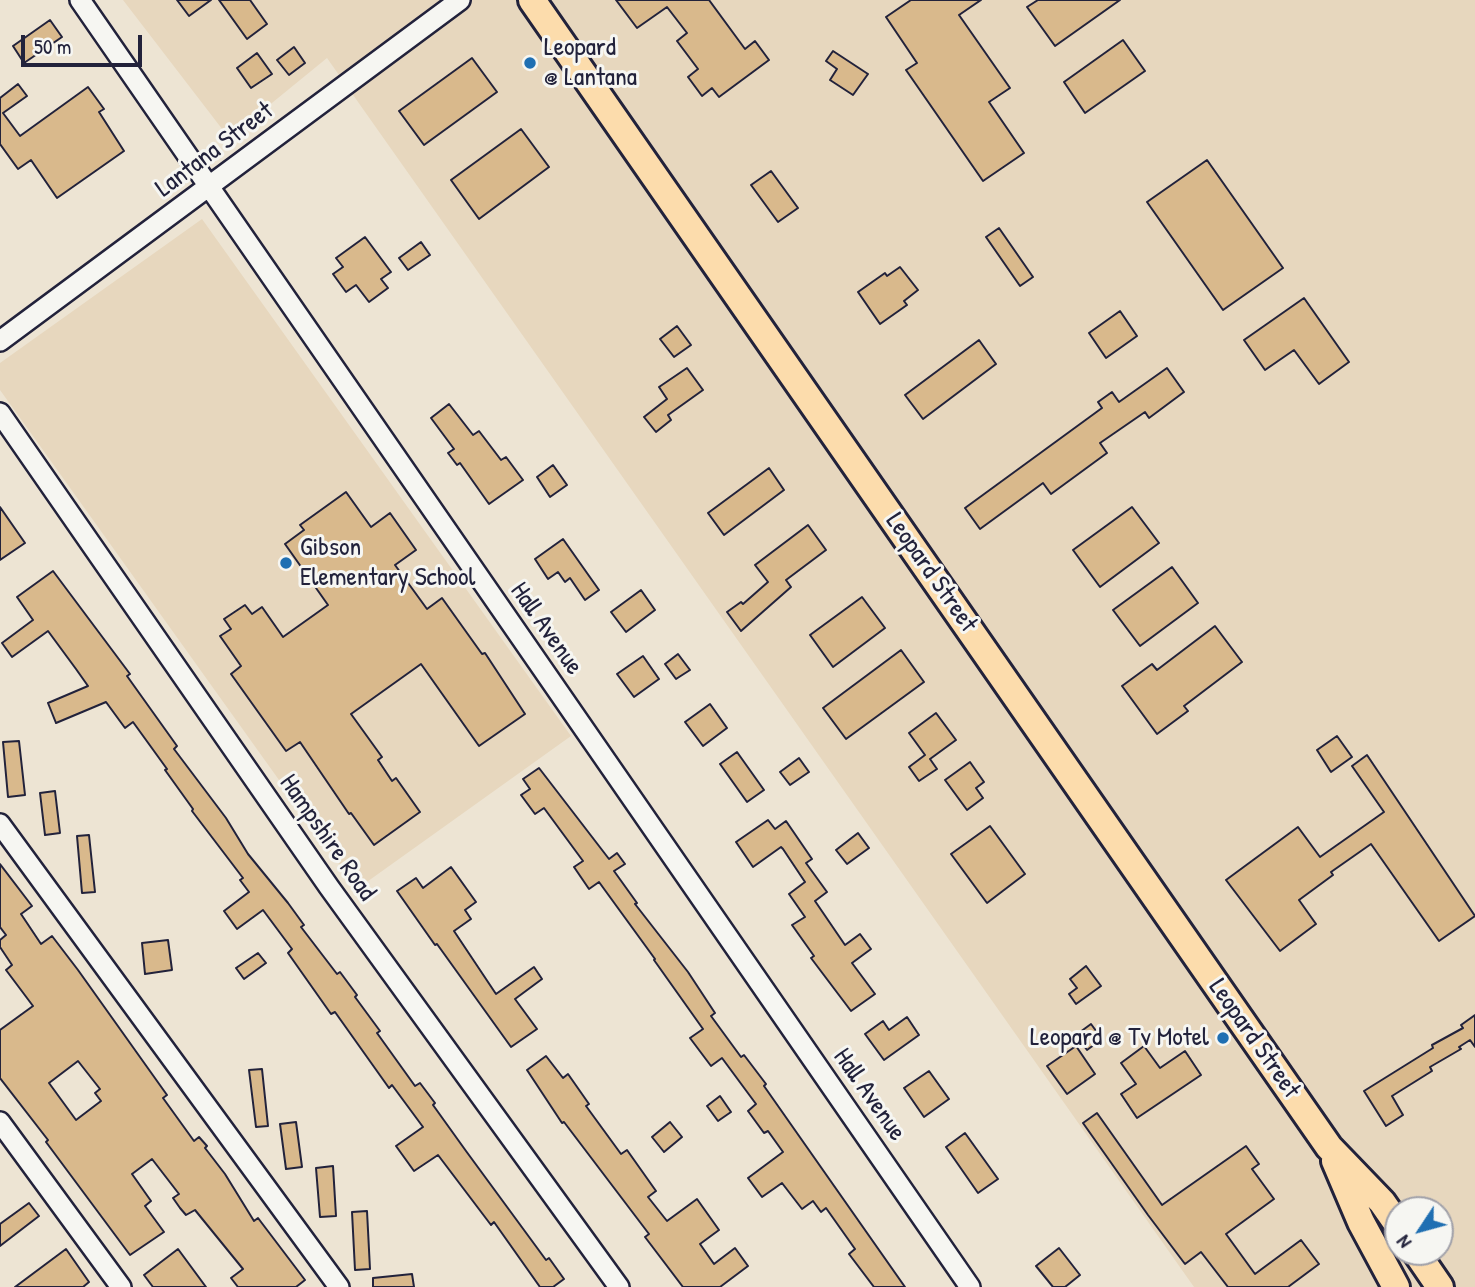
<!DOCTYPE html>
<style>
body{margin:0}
#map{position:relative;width:1475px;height:1287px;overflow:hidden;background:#ede4d3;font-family:"Patrick Hand",sans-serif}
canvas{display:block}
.north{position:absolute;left:1384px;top:1196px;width:70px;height:70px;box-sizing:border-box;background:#f6f6f2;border:2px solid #a1a1a9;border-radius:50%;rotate:234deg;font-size:19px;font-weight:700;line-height:28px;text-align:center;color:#22223b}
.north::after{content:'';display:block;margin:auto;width:24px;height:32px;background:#1f6fb2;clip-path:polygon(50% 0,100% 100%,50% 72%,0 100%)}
.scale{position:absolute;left:21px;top:35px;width:121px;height:32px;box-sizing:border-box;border:4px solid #22223b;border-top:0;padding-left:9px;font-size:21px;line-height:24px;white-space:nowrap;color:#22223b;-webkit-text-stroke:5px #f6f6f2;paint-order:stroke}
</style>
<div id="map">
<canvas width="1475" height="1287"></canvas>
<div class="north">N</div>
<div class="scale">50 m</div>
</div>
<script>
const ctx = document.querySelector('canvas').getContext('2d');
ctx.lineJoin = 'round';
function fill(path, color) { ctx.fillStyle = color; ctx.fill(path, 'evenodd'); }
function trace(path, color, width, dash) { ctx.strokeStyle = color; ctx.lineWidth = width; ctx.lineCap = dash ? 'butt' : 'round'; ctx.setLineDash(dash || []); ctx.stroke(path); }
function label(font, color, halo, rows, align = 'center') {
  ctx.font = font + ' "Patrick Hand",sans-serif'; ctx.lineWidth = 6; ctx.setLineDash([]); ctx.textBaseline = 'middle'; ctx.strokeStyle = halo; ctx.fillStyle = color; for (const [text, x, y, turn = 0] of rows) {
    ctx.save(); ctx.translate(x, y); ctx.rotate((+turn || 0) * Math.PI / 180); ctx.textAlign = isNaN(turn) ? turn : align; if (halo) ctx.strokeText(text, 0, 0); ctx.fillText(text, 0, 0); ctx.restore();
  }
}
const built = new Path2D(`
 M123,0H1475V1287H1194L327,58L229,138ZM1398,1210H1440V1252H1398Z
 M202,219L571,736L357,889L0,390V363Z`);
const building = new Path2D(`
 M177,0H211L189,16Z
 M219,0H250L267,24L247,39Z
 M616,0H709L745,49L755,41L769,60L719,97L712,88L702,96L688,77L698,69L677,41L687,33L667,7L637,28Z
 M911,0H981L959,15L1010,88L989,102L1024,153L983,181L906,70L917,63L886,17Z
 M1038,0H1120L1055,46L1027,7Z
 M50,20L62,37L24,63L13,46Z
 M1123,40L1145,71L1085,113L1064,82Z
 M294,47L305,63L289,75L277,60Z
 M833,51L868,74L853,95L830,80L837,69L826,61Z
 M257,53L272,74L251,88L237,68Z
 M472,58L497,92L424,145L399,111Z
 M18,84L27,96L3,113L20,136L88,87L104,109L99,112L124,151L57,198L31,160L18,169L0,144V98Z
 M521,129L549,167L479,219L451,180Z
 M1207,160L1283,268L1223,310L1147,202Z
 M771,171L798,208L778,222L751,185Z
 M999,228L1033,277L1020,286L986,237Z
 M365,237L391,272L381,279L388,288L369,302L356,285L346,292L333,274L343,267L336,258Z
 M421,242L430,255L408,270L399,258Z
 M900,267L918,290L904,301L907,305L880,324L858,292L885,273L887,276Z
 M1304,298L1349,362L1319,384L1294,350L1265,370L1244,340Z
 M1120,311L1137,336L1106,358L1089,333Z
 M677,326L691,345L674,357L660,339Z
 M979,340L996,364L923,419L905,395Z
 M687,368L703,390L668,415L671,420L656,432L644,417L667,399L659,387Z
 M1167,368L1184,392L1149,418L1145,412L1100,443L1107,453L1051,494L1043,483L980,529L965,508L1102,408L1098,402L1112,392L1119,402Z
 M449,404L473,435L479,431L501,460L506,457L523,480L489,504L460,463L457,465L448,453L454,449L431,418Z
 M553,465L567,485L550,497L537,477Z
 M769,468L784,490L724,535L708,513Z
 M346,492L371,527L390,513L416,550L395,565L427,609L442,598L482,654L485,653L525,714L479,746L421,664L351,714L382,757L378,760L392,781L396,778L420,812L374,845L351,813L349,814L300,742L286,751L231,674L241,666L220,636L231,629L224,619L245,605L252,614L262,607L283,637L328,605L285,544L304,530L300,525Z
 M0,507L25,543L0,560Z
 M1132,507L1159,543L1100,587L1073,550Z
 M808,525L826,550L786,580L791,587L741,631L727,612L741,602L743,604L768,582L755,565Z
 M563,539L599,590L585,600L570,578L565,582L558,572L548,579L535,559Z
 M1172,567L1198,603L1140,646L1113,610Z
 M53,571L130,674L127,676L177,746L174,749L226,818L248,854L288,903L304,925L301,927L337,974L340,972L357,995L355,997L380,1031L377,1033L415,1086L420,1083L435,1103L433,1105L466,1151L546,1260L549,1258L564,1279L553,1287H540L494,1222L491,1225L438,1155L414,1171L396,1146L423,1127L392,1085L389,1088L335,1012L331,1014L288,953L292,949L263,910L237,929L224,911L249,892L240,880L243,878L192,811L193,809L165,770L167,769L133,722L125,728L106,702L56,723L48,703L88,686L76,669L48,631L12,657L2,643L33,620L17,597Z
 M641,590L655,610L626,632L611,612Z
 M862,597L885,628L833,667L810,635Z
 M1215,626L1242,662L1184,706L1188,711L1157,734L1122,686L1152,664L1157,670Z
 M901,650L924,682L846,739L823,708Z
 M678,654L690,670L676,679L665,664Z
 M643,656L659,679L634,697L617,674Z
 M710,704L727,728L703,746L685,722Z
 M936,713L956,740L930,759L937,769L919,781L909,767L925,755L909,733Z
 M1337,736L1352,757L1331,772L1317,750Z
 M19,741L25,795L8,797L3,742Z
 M737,752L764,790L747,802L720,764Z
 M1367,755L1475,916L1439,941L1371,844L1331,872L1333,875L1299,900L1316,924L1280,951L1226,880L1298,827L1320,857L1384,812L1352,766Z
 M799,758L809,772L790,785L780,772Z
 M970,762L984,782L976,788L983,798L967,810L945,780Z
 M539,768L609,859L617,853L625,864L614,871L637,903L635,904L688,972L715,1013L711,1016L741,1057L744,1055L766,1084L764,1086L905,1287H874L849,1254L855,1249L826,1208L821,1212L813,1201L802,1209L782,1183L762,1197L748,1178L783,1152L768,1131L764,1133L748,1111L756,1104L722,1058L711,1066L690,1038L703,1029L654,960L655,959L599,882L589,889L574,867L583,861L544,808L535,814L521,795L530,789L523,779Z
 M55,791L60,833L45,835L40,793Z
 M768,820L775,829L786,821L812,859L806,863L827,892L815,901L845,945L860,934L871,949L852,963L875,994L851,1011L811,958L814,956L792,925L805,917L789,894L805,882L783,849L781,847L753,867L736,842Z
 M990,826L1025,874L987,903L951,854Z
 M858,833L869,848L847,864L836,850Z
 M89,835L95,892L82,893L77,836Z
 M0,864L32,906L21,914L41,944L52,936L78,970L167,1095L163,1098L194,1141L199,1137L207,1146L205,1148L225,1174L254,1221L258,1218L305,1280L296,1287H238L231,1278L243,1269L195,1210L186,1215L180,1208L173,1198L179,1194L152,1159L132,1174L151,1201L145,1206L164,1232L130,1255L46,1142L48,1140L0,1078V1030L33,1006L6,970L12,965L0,947V940L6,935L0,927ZM78,1061L100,1089L95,1093L101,1101L76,1120L49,1083Z
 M451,867L476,902L465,910L471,919L454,931L496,994L534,967L542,979L515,999L537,1029L511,1047L437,944L435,945L397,891L416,878L423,888Z
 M168,940L172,970L145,974L142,943Z
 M258,953L266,963L244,979L236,968Z
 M1086,966L1101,986L1076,1004L1069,994L1077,988L1070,979Z
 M1475,1015V1047L1470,1040L1459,1047L1461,1049L1430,1067L1432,1071L1392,1096L1403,1115L1386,1126L1364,1091L1433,1048L1432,1045L1463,1028L1461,1025Z
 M907,1017L919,1035L884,1060L865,1034L883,1021L889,1030Z
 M1091,1024L1102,1039L1087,1050L1076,1035Z
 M1076,1046L1095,1074L1067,1094L1047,1066Z
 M1144,1046L1160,1068L1185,1051L1201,1075L1137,1118L1121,1094L1136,1084L1121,1063Z
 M546,1056L563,1078L568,1074L589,1104L586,1106L621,1154L627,1150L656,1191L648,1197L667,1221L697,1199L719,1230L700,1244L714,1264L735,1248L748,1266L720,1287H683L645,1237L649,1234L564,1122L562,1123L527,1070Z
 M262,1069L268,1126L256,1127L249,1070Z
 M929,1071L949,1099L924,1117L904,1088Z
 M720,1096L731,1112L718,1121L707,1106Z
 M1097,1113L1162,1205L1246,1146L1259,1164L1252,1169L1274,1199L1226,1234L1255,1274L1301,1240L1319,1264L1288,1287H1228L1201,1252L1185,1264L1148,1215L1083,1123Z
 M296,1122L302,1167L286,1169L280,1124Z
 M670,1122L682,1137L664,1152L652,1137Z
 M965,1133L998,1179L978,1193L946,1147Z
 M333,1166L336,1216L320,1217L316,1168Z
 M29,1203L39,1216L0,1246V1224Z
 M367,1211L370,1269L355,1270L352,1212Z
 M1059,1248L1080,1275L1065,1287H1053L1036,1266Z
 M66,1249L89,1282L83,1287H15Z
 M178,1249L206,1287H153L144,1275Z
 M412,1274L414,1287H373V1278Z`);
const minor = new Path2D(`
 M80,0L970,1287
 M0,341L460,0
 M0,413L329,887L619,1287
 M0,824L339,1287
 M0,1122L121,1287`);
const major = new Path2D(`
 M532,0L1329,1147L1382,1202L1398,1225
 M1335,1161L1361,1222L1396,1287
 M1416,1252L1440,1287`);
const markers = [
 [530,63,7,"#1f6fb2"],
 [286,563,7,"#1f6fb2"],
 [1223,1038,7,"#1f6fb2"]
];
const poiNames = [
 ["Leopard",544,48],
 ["@ Lantana",544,78],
 ["Gibson",300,548],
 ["Elementary School",300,578],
 ["Leopard @ Tv Motel",1209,1038,"right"]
];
const streetNames = [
 ["Lantana Street",215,150,-37],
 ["Leopard Street",931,573,55],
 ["Hall Avenue",546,629,55],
 ["Hampshire Road",327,838,55],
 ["Leopard Street",1254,1039,55],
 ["Hall Avenue",869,1095,55]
];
fill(built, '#e7d7be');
fill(building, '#d9b98c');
trace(building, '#22223b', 2);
trace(minor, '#22223b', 24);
trace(major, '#22223b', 32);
trace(minor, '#f6f6f2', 19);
trace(major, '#fcdcac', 26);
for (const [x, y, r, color] of markers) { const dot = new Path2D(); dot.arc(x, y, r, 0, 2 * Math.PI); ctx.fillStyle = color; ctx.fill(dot); trace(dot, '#f6f6f2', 2.5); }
label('26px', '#22223b', '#f6f6f2', poiNames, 'left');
label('26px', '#22223b', '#f6f6f2', streetNames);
</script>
